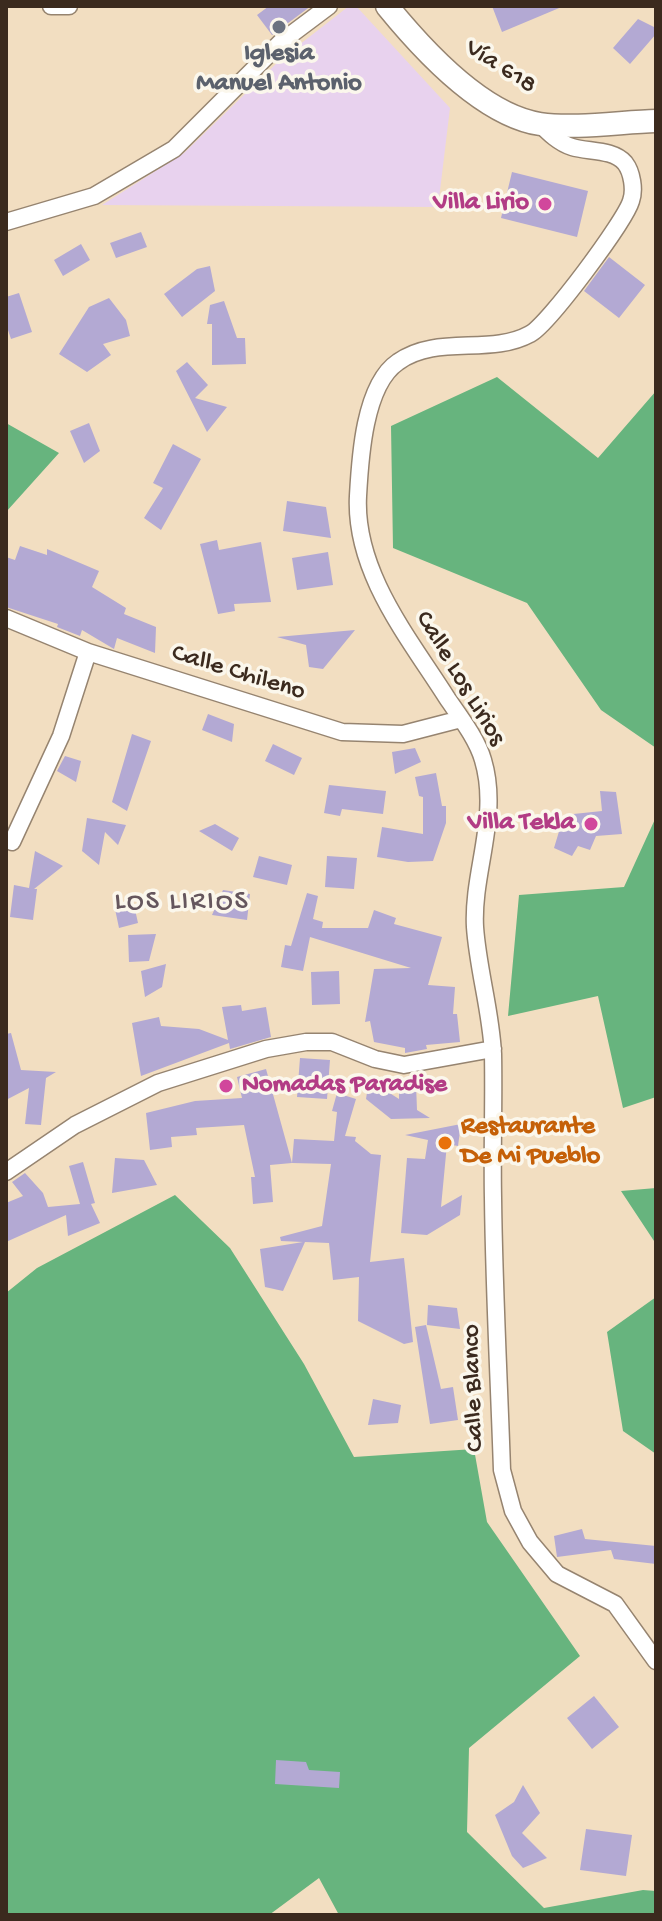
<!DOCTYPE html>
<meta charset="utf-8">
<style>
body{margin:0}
#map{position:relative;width:662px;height:1921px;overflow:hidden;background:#f2dec1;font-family:"Gochi Hand",sans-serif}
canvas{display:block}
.frame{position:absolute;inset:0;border:8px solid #3b2a1e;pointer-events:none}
</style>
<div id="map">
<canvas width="662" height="1921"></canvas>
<div class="frame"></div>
</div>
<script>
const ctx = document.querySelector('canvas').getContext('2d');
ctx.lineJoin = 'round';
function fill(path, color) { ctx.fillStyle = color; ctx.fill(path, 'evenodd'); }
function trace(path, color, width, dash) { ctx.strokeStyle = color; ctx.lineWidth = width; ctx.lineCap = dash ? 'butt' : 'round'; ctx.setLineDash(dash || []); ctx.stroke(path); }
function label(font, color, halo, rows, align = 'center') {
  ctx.font = font + ' "Gochi Hand",sans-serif'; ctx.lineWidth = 7; ctx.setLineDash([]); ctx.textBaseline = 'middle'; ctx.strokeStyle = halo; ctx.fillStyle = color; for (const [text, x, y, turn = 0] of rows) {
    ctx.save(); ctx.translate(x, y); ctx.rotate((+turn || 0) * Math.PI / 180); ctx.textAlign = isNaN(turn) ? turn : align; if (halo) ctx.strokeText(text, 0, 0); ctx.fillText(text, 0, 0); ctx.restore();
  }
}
const built = new Path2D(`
 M349,6H356L450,108L438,207L102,205L184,153L281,59Z`);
const forest = new Path2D(`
 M497,377L598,458L656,391V748L601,710L527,603L393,548L391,426Z
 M6,423L59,453L6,512Z
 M656,817V1097L623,1108L598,996L508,1016L519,895L624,887Z
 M656,1188V1244L621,1191Z
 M175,1195L230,1248L304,1364L354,1457L474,1449L487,1522L580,1656L469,1748L467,1832L544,1908L643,1890L656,1891V1915H339L319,1878L269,1915H6V1293L37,1268Z
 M656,1297V1454L623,1431L607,1332Z`);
const building = new Path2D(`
 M269,6H311L272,35L257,15Z
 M492,6H564L502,32Z
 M638,19L656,28V34L630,64L613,48Z
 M512,172L588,191L577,237L501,218Z
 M141,232L147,247L116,258L110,243Z
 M81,244L90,260L63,276L54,260Z
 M609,257L645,285L619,318L584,291Z
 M210,266L215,291L182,317L164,294L197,269Z
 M19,293L32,332L11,339L6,324V297Z
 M109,298L126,320L130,336L103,344L111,355L87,372L59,354L89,307Z
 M224,301L237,338H245L246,364L212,365V324H207L210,305Z
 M187,362L208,385L195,398L227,407L207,432L176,371Z
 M89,423L100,451L84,463L70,431Z
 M173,444L201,459L161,530L144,518L163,488L153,483Z
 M287,501L326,507L331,538L283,531Z
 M217,540L219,550L261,542L271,602L234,604L235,611L218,614L200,544Z
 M20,546L47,555V549L99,571L92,587L126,608L124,614L156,627L155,653L117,638L114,649L82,630L80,636L57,627L58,624L6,607V557L15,560Z
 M328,552L333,585L297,590L292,558Z
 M355,630L323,669L309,667L306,645L277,637Z
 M208,714L234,724L232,742L202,730Z
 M132,734L151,741L127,811L112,802Z
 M273,744L302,758L294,775L265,761Z
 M415,748L421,762L395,774L392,752Z
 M65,756L81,761L76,782L57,771Z
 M436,773L442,806H446V823L433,861L408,862L377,857L382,827L423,834V797L419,796L415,777Z
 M329,785L386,791L383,814L342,809L340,816L324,813Z
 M600,791L616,792L622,834L596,836L590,850L578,846L572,856L554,848L564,815L602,811Z
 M87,818L126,825L118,845L105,832L99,865L82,851Z
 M215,824L239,838L232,851L199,831Z
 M35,851L63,866L34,889H37L33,920L10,917L14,885L29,888Z
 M259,856L292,865L287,885L253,877Z
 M327,856L357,858L354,889L325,887Z
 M223,890L250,894L247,920L212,915Z
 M307,893L318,896L313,919L323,922L322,928H368L374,910L396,918L394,924L442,937L428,985L455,987L453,1014H457L460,1042L426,1045L427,1049L405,1053V1048L374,1042L370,1021L365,1022L374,969L411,968L310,937L303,971L281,967L285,945L291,946Z
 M134,905L138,923L119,928L115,909Z
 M156,934L149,961L129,962L128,935Z
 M166,964L162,987L145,997L141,971Z
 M339,971L340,1004L312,1005L311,972Z
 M241,1005L242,1011L266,1007L271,1037L230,1049L229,1043L141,1076L132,1023L159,1017L161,1026L199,1029L228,1040L222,1007Z
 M11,1033L21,1070L56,1072L46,1078L41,1125L25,1124L29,1088L6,1100V1034Z
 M300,1058L330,1060L327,1099L297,1097Z
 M266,1069L292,1163L270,1165L273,1202L253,1204L251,1177H255L244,1125L196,1128L197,1135L171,1137L172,1147L150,1150L146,1113L195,1101L242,1098L237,1077Z
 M369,1080L399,1099V1085L416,1084L417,1110L430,1118L391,1119L366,1099Z
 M337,1093L356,1099L345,1136L356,1137L355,1141L371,1154L381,1155L370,1262L404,1258L413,1342L404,1344L358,1321L359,1277L333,1280L329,1243L305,1242L283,1291L265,1287L260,1249L303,1242L281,1241L280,1237L322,1226L331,1164L292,1163L294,1139L334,1141L337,1112L332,1111Z
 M461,1124L458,1146L447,1144L441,1207L462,1195L460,1215L427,1235L401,1233L407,1158L425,1159L428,1140L405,1135Z
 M115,1158L144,1160L157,1185L112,1193Z
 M83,1162L95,1203L91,1204L100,1223L68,1236L66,1215L6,1242V1203L23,1196L12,1182L25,1173L43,1193L48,1207L80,1204L69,1166Z
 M428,1305L457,1308L460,1329L427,1325Z
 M426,1325L441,1389L453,1387L458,1420L430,1424L415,1327Z
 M373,1399L401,1405L398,1423L368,1425Z
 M582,1529L585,1539L656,1546V1564L614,1559L611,1550L557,1557L554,1536Z
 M594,1696L619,1727L592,1749L567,1718Z
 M276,1760L306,1762L309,1770L340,1772L339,1788L275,1784Z
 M523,1785L540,1813L522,1833L547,1858L523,1868L512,1856L495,1815L514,1802Z
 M586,1829L632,1835L626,1876L580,1870Z`);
const street = new Path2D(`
 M51,6H69
 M540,124C549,133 559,143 572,147C588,152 613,149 625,163C632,172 635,190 631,201C625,221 548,325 530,334C490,356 437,334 398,362C364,385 360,459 358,496C354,572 409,638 447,698C460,717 477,739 483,760C500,817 472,872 475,927C478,970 491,1011 493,1054C494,1102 492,1150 493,1198C494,1289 499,1380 502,1470L513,1511L530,1542L557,1574L615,1604L656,1661
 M6,222L94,196L174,149L281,42L329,6
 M6,618L88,652L342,732L403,734L461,719
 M12,842L61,736L88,652
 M6,1172L75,1125L158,1083L266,1049L306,1042H332L375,1059L404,1065L493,1049`);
const secondary = new Path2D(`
 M387,6C422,49 482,115 540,124C574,129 621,122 656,121`);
const markers = [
 [279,27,8,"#6b7280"],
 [545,204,8,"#d1479c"],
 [591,824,8,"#d1479c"],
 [226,1086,8,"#d1479c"],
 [445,1143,8,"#e8710a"]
];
const worshipNames = [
 ["Iglesia",279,55],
 ["Manuel Antonio",279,85]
];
const streetNames = [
 ["Vía 618",500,68,33],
 ["Calle Chileno",238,674,17],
 ["Calle Los Lirios",459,679,59],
 ["Calle Blanco",475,1388,-92]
];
const hotelNames = [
 ["Villa Lirio",529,204],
 ["Villa Tekla",575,824],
 ["Nomadas Paradise",242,1086,"left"]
];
const foodNames = [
 ["Restaurante",461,1128],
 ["De Mi Pueblo",461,1158]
];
const neighbourhoodNames = [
 ["LOS LIRIOS",182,904]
];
fill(built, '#e8d2ee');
fill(forest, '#67b47e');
fill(building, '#b3a9d3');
trace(street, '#968470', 19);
trace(secondary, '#968470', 25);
trace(street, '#fff', 16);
trace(secondary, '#fff', 22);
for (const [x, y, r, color] of markers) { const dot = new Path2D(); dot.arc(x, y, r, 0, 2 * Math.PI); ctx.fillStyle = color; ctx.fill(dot); trace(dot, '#fbf7ec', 3); }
label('bold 26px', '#5b616d', '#fbf7ec', worshipNames);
label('26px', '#3b2a1e', '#fbf7ec', streetNames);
label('bold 26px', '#b23c85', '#fbf7ec', hotelNames, 'right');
label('bold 26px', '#c56008', '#fbf7ec', foodNames, 'left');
ctx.letterSpacing = '2px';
label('28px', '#65565d', '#fbf7ec', neighbourhoodNames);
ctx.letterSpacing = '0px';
</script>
